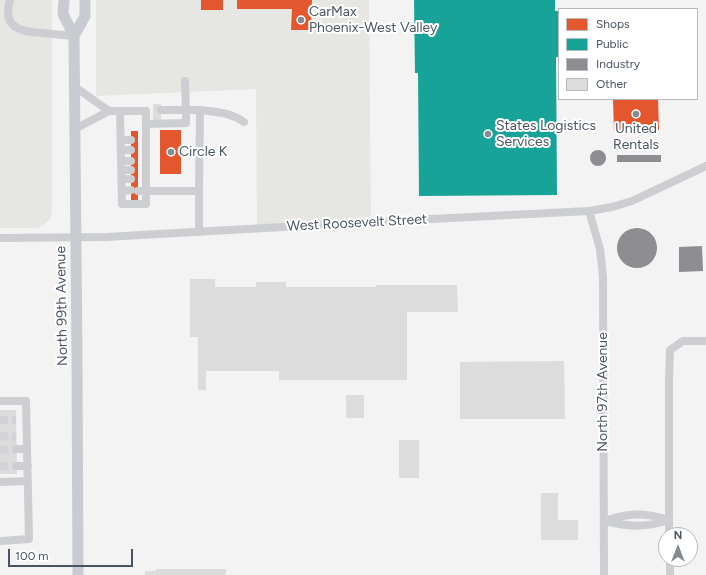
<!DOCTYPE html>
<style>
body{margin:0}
#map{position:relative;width:706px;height:575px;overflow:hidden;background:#f3f3f3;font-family:Figtree,sans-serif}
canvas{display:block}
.legend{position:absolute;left:558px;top:8px;width:140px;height:92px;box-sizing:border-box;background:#fff;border:1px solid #b6bbbf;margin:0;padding:5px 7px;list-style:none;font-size:12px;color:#495460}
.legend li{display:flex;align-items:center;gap:8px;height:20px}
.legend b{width:20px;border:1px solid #b6bbbf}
.north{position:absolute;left:658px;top:527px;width:40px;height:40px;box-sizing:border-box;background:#fff;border:1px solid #b6bbbf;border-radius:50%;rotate:0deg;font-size:11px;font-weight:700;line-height:16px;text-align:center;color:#495460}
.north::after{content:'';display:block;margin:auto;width:14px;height:18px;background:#848c93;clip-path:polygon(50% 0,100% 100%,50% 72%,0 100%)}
.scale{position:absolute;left:8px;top:549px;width:125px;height:18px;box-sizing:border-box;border:2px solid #495460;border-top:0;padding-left:5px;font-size:12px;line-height:14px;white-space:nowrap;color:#495460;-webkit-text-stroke:3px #fff;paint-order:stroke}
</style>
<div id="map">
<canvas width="706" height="575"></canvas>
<ul class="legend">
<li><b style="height:11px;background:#e4572e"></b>Shops</li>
<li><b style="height:11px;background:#17a398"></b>Public</li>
<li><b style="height:11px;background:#8d8d92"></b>Industry</li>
<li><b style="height:11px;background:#dcdcdd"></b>Other</li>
</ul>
<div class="north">N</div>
<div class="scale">100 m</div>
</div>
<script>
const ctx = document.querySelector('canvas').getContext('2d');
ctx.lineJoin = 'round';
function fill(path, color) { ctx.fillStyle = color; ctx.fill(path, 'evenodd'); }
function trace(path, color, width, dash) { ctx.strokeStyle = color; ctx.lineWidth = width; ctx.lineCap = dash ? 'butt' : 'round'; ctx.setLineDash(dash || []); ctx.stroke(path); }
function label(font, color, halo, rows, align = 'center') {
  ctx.font = font + ' Figtree,sans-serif'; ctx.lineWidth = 4; ctx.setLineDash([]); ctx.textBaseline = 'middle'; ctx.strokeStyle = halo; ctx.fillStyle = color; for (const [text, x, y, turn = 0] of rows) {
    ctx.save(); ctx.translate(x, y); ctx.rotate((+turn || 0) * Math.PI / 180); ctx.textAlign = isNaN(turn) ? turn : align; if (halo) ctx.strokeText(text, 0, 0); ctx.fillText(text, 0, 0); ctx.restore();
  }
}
const commercial = new Path2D(`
 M0,0H52V210L51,218L45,224L38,228H0Z
 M96,0H369L371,222L257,229L256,89L96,96Z`);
const shops = new Path2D(`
 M201,0H223V10H201Z
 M237,0H312L311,30H291L292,9H237Z
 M613,99H658L659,130L614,131Z
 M160,130H181V174H160Z
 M131,131H138V200H131Z`);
const public = new Path2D(`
 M414,0H555V11H559V57H556L557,195L419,196L418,73H415Z`);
const industry = new Path2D(`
 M590 158a8 8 0 1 1 16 0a8 8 0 1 1-16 0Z
 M617,155H661V162H617Z
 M617 248a20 20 0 1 1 40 0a20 20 0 1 1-40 0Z
 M702,246L703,271L679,272V247Z`);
const building = new Path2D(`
 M153,104H161V120H153Z
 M190,279H215V287H256V282H286V287H376V285H457L458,312H407V380H279V371H206V390H198V337H190Z
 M564,361L565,419H460V362Z
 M346,395H364V418H346Z
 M0,410H16L17,474H0Z
 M399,440H419V478H399Z
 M541,493H558V520H578V540H541Z
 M156,569H226V575H145V571H156Z`);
const minorTunnel = new Path2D(`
 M0,420H16
 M0,436L16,437
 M0,450L17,449
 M0,466H17`);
const minor = new Path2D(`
 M10,0C2,27 19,32 42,33C53,34 63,35 74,36
 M185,81L186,110H200L199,191
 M75,87L109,111
 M200,110C217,112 229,112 244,122
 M120,111L122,204H146V191H138
 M146,124L186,123V110H161
 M75,129L109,111H146V191H199V232
 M121,140H131
 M121,150H131
 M121,161H131
 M122,170H131
 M122,179H131
 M122,191L131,190
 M589,211L600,249L603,277L604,575
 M0,238L106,237L371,222L589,211L612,207L632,201L706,166
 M0,401H26L29,539L0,541
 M17,449H27
 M17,466H28
 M0,482L28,481
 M604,521C629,513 644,512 669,520
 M605,521C630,527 644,528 669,520
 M669,535V381L670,350L683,341H706
 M670,559V575`);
const major = new Path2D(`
 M64,0L63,14L74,36L77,357L78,575
 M74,36L85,16V0`);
const markers = [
 [301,20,4,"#848c93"],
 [636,114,4,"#848c93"],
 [488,134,4,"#848c93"],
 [171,152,4,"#848c93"]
];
const poiNames = [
 ["CarMax",309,12],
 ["Phoenix-West Valley",309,28],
 ["States Logistics",496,126],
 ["Services",496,142],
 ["United",636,129,"center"],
 ["Rentals",636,145,"center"],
 ["Circle K",179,152]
];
const streetNames = [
 ["West Roosevelt Street",357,223,-3],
 ["North 99th Avenue",62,306,-91],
 ["North 97th Avenue",603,392,-90]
];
fill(commercial, '#e6e6e2');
fill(shops, '#e4572e');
fill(public, '#17a398');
fill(industry, '#8d8d92');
fill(building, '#dcdcdd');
trace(minorTunnel, '#d1d3d6', 8, [8, 4]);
trace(minor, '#cdced1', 8);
trace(major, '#c8ccd0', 11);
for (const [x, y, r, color] of markers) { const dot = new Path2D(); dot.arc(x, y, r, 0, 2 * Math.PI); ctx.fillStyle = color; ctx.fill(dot); trace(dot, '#fff', 1.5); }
label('14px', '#495460', '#fff', poiNames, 'left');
label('14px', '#495460', '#fff', streetNames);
</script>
